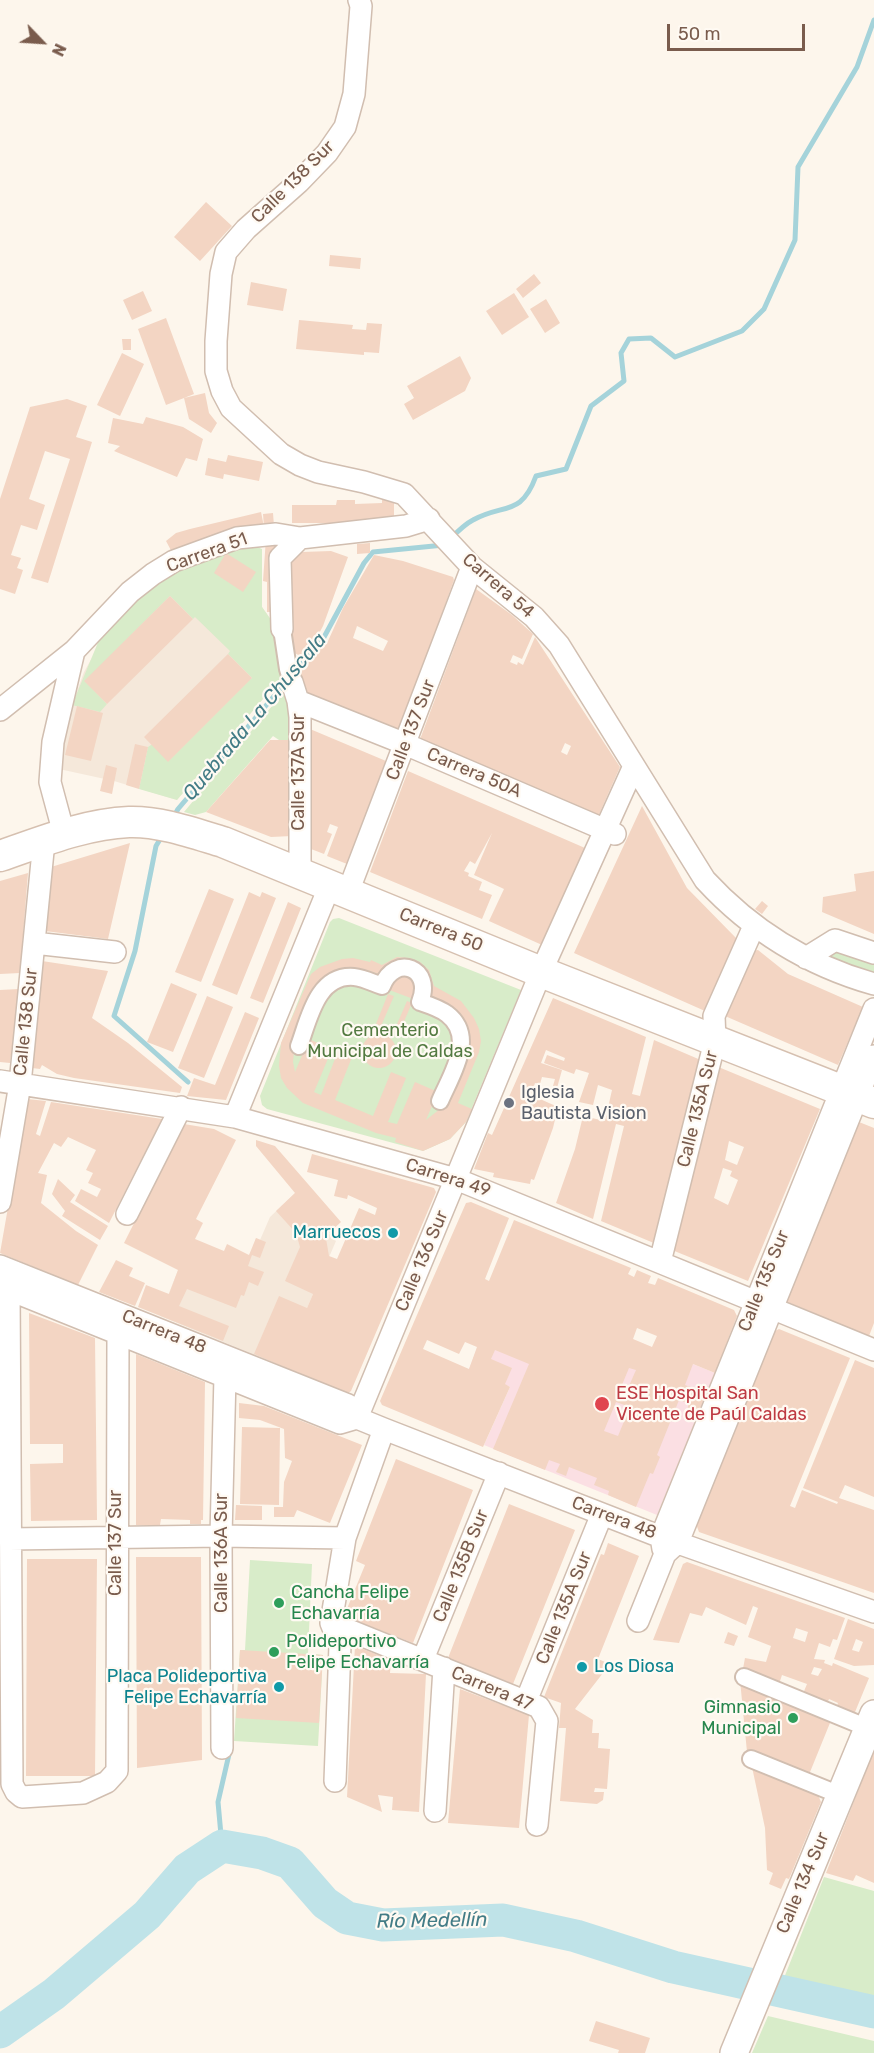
<!DOCTYPE html>
<meta charset="utf-8">
<style>
body{margin:0}
#map{position:relative;width:874px;height:2053px;overflow:hidden;background:#fdf6ec;font-family:Rubik,sans-serif}
canvas{display:block}
.north{position:absolute;left:12px;top:12px;width:60px;height:60px;-webkit-text-stroke:4px #fffaf3;paint-order:stroke;rotate:115deg;font-size:16px;font-weight:700;line-height:24px;text-align:center;color:#7a5c4d}
.north::after{content:'';display:block;margin:auto;width:21px;height:27px;background:#7a5c4d;clip-path:polygon(50% 0,100% 100%,50% 72%,0 100%)}
.scale{position:absolute;left:667px;top:24px;width:138px;height:27px;box-sizing:border-box;border:3px solid #7a5c4d;border-top:0;padding-left:8px;font-size:18px;line-height:21px;white-space:nowrap;color:#7a5c4d;-webkit-text-stroke:4px #fffaf3;paint-order:stroke}
</style>
<div id="map">
<canvas width="874" height="2053"></canvas>
<div class="north">N</div>
<div class="scale">50 m</div>
</div>
<script>
const ctx = document.querySelector('canvas').getContext('2d');
ctx.lineJoin = 'round';
function fill(path, color) { ctx.fillStyle = color; ctx.fill(path, 'evenodd'); }
function trace(path, color, width, dash) { ctx.strokeStyle = color; ctx.lineWidth = width; ctx.lineCap = dash ? 'butt' : 'round'; ctx.setLineDash(dash || []); ctx.stroke(path); }
function label(font, color, halo, rows, align = 'center') {
  ctx.font = font + ' Rubik,sans-serif'; ctx.lineWidth = 4.5; ctx.setLineDash([]); ctx.textBaseline = 'middle'; ctx.strokeStyle = halo; ctx.fillStyle = color; for (const [text, x, y, turn = 0] of rows) {
    ctx.save(); ctx.translate(x, y); ctx.rotate((+turn || 0) * Math.PI / 180); ctx.textAlign = isNaN(turn) ? turn : align; if (halo) ctx.strokeText(text, 0, 0); ctx.fillText(text, 0, 0); ctx.restore();
  }
}
const residential = new Path2D(`
 M262,549V607L279,631L285,673L177,800L114,781L59,769L72,705L84,672L113,620Z
 M295,1193L336,1241L282,1366L160,1316L178,1270L237,1293L256,1238L260,1240L270,1217Z`);
const medical = new Path2D(`
 M502,1286L715,1373L657,1515L484,1445L510,1387L469,1369Z`);
const green = new Path2D(`
 M255,546L262,549V607L279,631L285,673L177,800L139,789L148,747L252,678L228,654L230,651L195,617L193,619L170,596L85,681L107,704L100,712L72,705L99,640L129,603L182,564Z
 M287,688L291,740H279L273,736L206,812L195,815L184,812Z
 M339,918L521,990L466,1122L450,1139L423,1151L267,1109L262,1105L260,1096L330,922L333,919Z
 M838,949L874,959V975L827,956Z
 M250,1560L312,1564L308,1653L323,1655L318,1746L234,1741L240,1650H245Z
 M824,1877L874,1891V2000L782,1983Z
 M768,2016L874,2041V2053H752Z`);
const stream = new Path2D(`
 M450,539C457,532 465,524 473,520C504,503 521,517 536,476L566,469L591,406L624,381L621,353L629,339L651,338L675,357L742,331L764,309L795,240L798,167L857,67L874,20
 M292,675L323,639L364,563L373,552L444,545
 M173,818L178,809L286,682
 M162,836L156,846L135,951L114,1016L188,1082
 M222,1846L218,1802L230,1750`);
const river = new Path2D(`
 M0,2032L54,1994L147,1915L187,1869L222,1846L262,1853L290,1863L325,1903L347,1918L383,1925L503,1920L576,1936L673,1967L874,2012`);
const building = new Path2D(`
 M206,202L232,226L200,261L174,237Z
 M330,255L361,258L360,269L329,266Z
 M534,274L541,283L523,298L516,289Z
 M251,282L287,289L283,311L247,305Z
 M143,291L152,311L132,320L123,300Z
 M514,293L529,317L502,335L486,311Z
 M546,299L560,323L545,333L530,309Z
 M166,318L194,394L184,398L205,393L209,413L217,423L211,433L189,419L184,398L166,405L138,329Z
 M299,320L353,325L352,329L366,330L367,323L382,324L379,353L364,352V355L296,349Z
 M122,339H131V350H123Z
 M122,353L144,364L120,416L97,405Z
 M460,356L471,378L465,391L413,420L404,404L414,398L407,386Z
 M67,399L87,406L76,437L92,442L48,583L31,578L70,459L45,451L29,499L45,505L37,530L21,525L11,555L21,558L17,568L23,570L15,594L0,589V499L30,407Z
 M146,417L183,427L203,439L197,461L186,458L177,477L114,451L120,446L108,443L113,418L143,424Z
 M228,455L263,462L259,481L224,474L223,479L205,475L208,458L226,462Z
 M382,497H394V517H382V523H292V505H336L337,500H355V504L382,503Z
 M261,512L264,527L174,556L166,541L176,533L190,529Z
 M273,513L274,526L264,527L263,514Z
 M266,538L281,539L275,612H267V582L263,581Z
 M370,543V553L357,554V544Z
 M331,551L348,557L323,626L313,645L311,644L302,657L291,651L284,576L292,554L302,552Z
 M226,553L256,572L243,592L214,573Z
 M374,555L403,561L453,577L454,580L399,733L303,691L299,686L303,681L296,675L319,648L328,641L343,608ZM357,626L388,641L383,651L353,638Z
 M476,589L512,615L533,634L522,659L513,655L510,662L517,665L518,662L523,665L535,637L620,767L597,819L419,742ZM565,743L571,746L567,755L561,752Z
 M170,596L193,619L107,704L84,681Z
 M228,654L252,678L168,762L144,737Z
 M77,706L103,713L91,761L65,755Z
 M310,729L386,761L388,764L350,862L347,864L327,856L338,827L330,824L327,832L332,834L324,854L311,849Z
 M270,740H291L292,836L271,837L206,812Z
 M135,744L148,747L139,789L126,785Z
 M106,765L117,768L112,794L100,791Z
 M408,771L585,848L542,945L489,921L504,889L474,875L492,833L475,864L470,861L464,871L469,873L468,876L482,882L479,890L492,895L482,919L370,872Z
 M642,806L687,888L737,939L705,1011L574,953Z
 M130,843L108,939L45,931L51,867Z
 M874,871V934L822,912L823,897L856,891L854,874Z
 M28,873L20,973L0,974V881Z
 M209,889L234,899L201,982L175,972Z
 M249,892L260,897L262,892L276,898L237,995L212,985Z
 M762,901L768,906L762,914L755,909Z
 M288,902L301,908L263,1003L250,998Z
 M758,950L788,974L863,1007L838,1065L725,1016L724,1013L751,951Z
 M397,957L410,958L420,962L429,970L434,986L461,1001L474,1018L479,1029L481,1041L479,1052L458,1103L472,1109L466,1122L450,1139L423,1151L395,1142L396,1138L376,1133L303,1103L287,1088L281,1078L279,1066L281,1043L311,974L320,967L342,959L353,958L370,962L371,960L382,965ZM385,966L429,984L427,994L441,1000L438,1005L464,1052L440,1109L426,1120L438,1092L415,1082L397,1124L388,1122L406,1078L391,1072L373,1116L335,1100L352,1057L338,1051L321,1095L314,1092L332,1049L309,1039L295,1072L293,1062L295,1042L346,973L365,975L367,970L381,975Z
 M42,961L108,971L92,1018L128,1043L182,1087L180,1093L74,1078L57,1074L42,1065L40,1069L32,1068Z
 M408,974L417,983L416,1000L384,988L389,979Z
 M171,983L197,994L173,1052L147,1042Z
 M19,989L10,1063L0,1062V990Z
 M388,994L394,996L381,1026L376,1024Z
 M207,996L233,1007L204,1078L178,1068Z
 M553,998L646,1037L632,1094L640,1096L654,1040L703,1061L661,1246L601,1221L624,1126L616,1124L593,1219L556,1203L575,1149L583,1116L605,1121L612,1090L598,1085L593,1105L579,1102L589,1073L576,1069L574,1074L544,1063L547,1055L564,1061L565,1058L546,1050L541,1063L562,1070L557,1088L553,1086L555,1079L542,1077L540,1084L535,1083L531,1095L558,1107L553,1128L534,1180L531,1179L530,1184L493,1177L494,1173L474,1169L488,1133L492,1135Z
 M407,1001L412,1003L399,1033L394,1031Z
 M245,1012L259,1018L226,1100L187,1096L194,1078L215,1085Z
 M362 1051a17 17 0 1 1 34 0a17 17 0 1 1-34 0Z
 M716,1066L820,1109L748,1281L672,1250ZM729,1141L744,1147L737,1165L725,1160ZM723,1168L732,1171L730,1176L738,1180L728,1205L714,1198Z
 M27,1099L46,1101L36,1134L40,1136L51,1102L162,1119L109,1223L75,1201L81,1189L97,1197L101,1189L88,1183L93,1173L86,1170L96,1150L68,1137L61,1147L54,1143L38,1173L47,1175L41,1203L76,1231L98,1245L78,1285L0,1253Z
 M859,1122L874,1128V1323L869,1336L785,1301Z
 M184,1124L214,1129L236,1140L196,1219L203,1223L195,1239L224,1251L227,1244L249,1255L256,1238L266,1242L260,1258L252,1255L248,1266L264,1272L258,1286L249,1282L244,1296L241,1295L236,1308L187,1289L179,1306L229,1326L223,1341L138,1307L146,1285L169,1294L178,1270L124,1243Z
 M256,1140L275,1146L341,1222L329,1233L324,1227L329,1256L337,1259L359,1208L375,1215L377,1208L348,1195L347,1199L334,1196L338,1180L307,1172L312,1154L434,1188L436,1192L351,1391L347,1394L254,1354L279,1296L307,1308L313,1294L285,1281L300,1247L296,1233L276,1211L295,1193L256,1146Z
 M58,1179L75,1195L70,1202L108,1226L100,1240L62,1216L65,1211L52,1194Z
 M471,1202L509,1218L485,1279L489,1281L514,1220L631,1268L628,1274L634,1277L637,1270L651,1276L648,1283L655,1285L658,1278L734,1310L737,1316L715,1373L693,1364L685,1385L698,1390L708,1388L696,1419L688,1409V1403L679,1400L657,1455L660,1457L653,1474L650,1473L636,1507L608,1495L609,1491L594,1485L597,1478L569,1467L566,1476L556,1472L560,1464L549,1460L545,1470L493,1449L529,1364L495,1350L491,1359L512,1368L505,1384L510,1387L483,1447L382,1405L380,1401L423,1301L466,1203ZM637,1328L657,1336L652,1347L633,1339ZM427,1340L459,1354L465,1342L477,1347L469,1369L423,1349ZM629,1368L636,1370L625,1395L619,1392ZM616,1402L630,1407L618,1436L604,1431Z
 M116,1260L133,1268L129,1276L145,1283L135,1306L99,1292Z
 M29,1313L95,1338L97,1520L31,1521L30,1464L63,1463V1444H30Z
 M779,1329L850,1358L790,1506L795,1508L802,1490L837,1504L838,1502L803,1488L855,1360L874,1368V1497L845,1485L839,1498L874,1510V1593L699,1532L696,1524L775,1331Z
 M136,1354L205,1382L203,1520H201V1524H190V1520L161,1519L160,1525H136Z
 M239,1403L264,1406L362,1445L330,1523L297,1510L294,1517H274V1507H283L284,1482L292,1461L285,1458L284,1429L260,1420L239,1418Z
 M242,1427L280,1428L279,1505L240,1504Z
 M396,1459L473,1490L413,1643L344,1616L365,1565L356,1561Z
 M509,1504L575,1530L513,1684L448,1658Z
 M236,1505L262,1506V1520H235Z
 M608,1543L639,1556L598,1659L610,1664L575,1709L593,1720L592,1733H599L598,1748L610,1749L607,1789L595,1788L594,1792H604L603,1800L597,1804L560,1801L566,1728H559L561,1703L544,1697L601,1554L604,1555Z
 M136,1557H201L202,1760L137,1768Z
 M27,1559H97L95,1776H26Z
 M687,1562L845,1618L837,1640L833,1639L830,1647L819,1643L814,1659L825,1660L824,1663L832,1666L833,1663L869,1678L853,1717L836,1709L838,1703L829,1699L826,1706L802,1696L807,1684L782,1675L778,1687L742,1674L745,1658L766,1662L771,1646L748,1637L758,1608L753,1606L746,1625L706,1607L702,1616L690,1613L679,1643L653,1640L683,1564ZM796,1628L808,1632L805,1642L793,1638ZM814,1667L822,1669L818,1676L811,1674Z
 M848,1619L874,1629V1665L854,1666L834,1659ZM856,1639L863,1642L859,1652L852,1650Z
 M728,1632L738,1636L734,1646L724,1643Z
 M355,1646L391,1660L390,1673L426,1674L419,1812L392,1810L393,1797L378,1795L382,1812L347,1797Z
 M240,1650L323,1655L319,1723L236,1718Z
 M740,1680L832,1718L808,1777L747,1752Z
 M460,1689L529,1715L519,1828L448,1823Z
 M874,1750V1883L856,1875L853,1881L826,1873Z
 M752,1767L818,1795L821,1802L789,1879L786,1878L781,1889L769,1884L773,1873L767,1870L765,1828Z
 M596,2021L650,2038L645,2053H618L619,2050L589,2041Z`);
const pedestrian = new Path2D(`
 M282,629L288,669L292,682
 M299,1046C309,1019 317,974 354,977C364,978 373,983 382,986C395,953 434,968 420,1002C429,1005 439,1008 447,1014C477,1037 451,1075 440,1101
 M744,1677L868,1728
 M751,1759L840,1795`);
const minor = new Path2D(`
 M359,0L361,6L354,94L345,127L327,153L299,182L246,229L226,252L221,274L216,341V371L222,391L231,408L281,454L300,465L318,472L364,482L404,494L472,567L534,617L559,645L705,880C752,931 807,965 874,984
 M282,629L280,558L300,538
 M292,682L298,701L300,717V873
 M298,701L398,741L615,834
 M0,710L74,651L130,592L153,574L174,561L237,538L276,534L300,538L406,526L429,519
 M64,834L50,782L53,742L74,651
 M348,892L472,567
 M34,943L115,952
 M806,958L835,940L874,953
 M0,1081L235,1117L456,1179L874,1350
 M235,1117L330,885
 M0,1202L20,1084L44,841
 M127,1214L181,1107
 M660,1262L715,1041L714,1016L754,926
 M0,1266L348,1405L357,1418L384,1429L661,1537L874,1612
 M15,1272L9,1289L12,1784L16,1792L22,1797L83,1793L107,1782L117,1771L118,1333L124,1316
 M0,1286L340,1423L357,1418
 M357,1418L541,972L634,766
 M9,1539L221,1536L345,1538
 M663,1549L661,1537L874,1009
 M638,1621L665,1554L678,1542L874,1056
 M331,1623L539,1707L547,1721L537,1825
 M423,1659L499,1473
 M526,1701L602,1514
 M222,1748L221,1536L225,1376L232,1359
 M335,1781L340,1645L331,1623L345,1538L384,1429
 M435,1811L444,1668`);
const tertiary = new Path2D(`
 M734,2053L874,1714`);
const secondary = new Path2D(`
 M0,856C41,842 84,824 129,822C160,821 193,833 223,842L541,972L874,1103`);
const markers = [
 [509,1103,6,"#6b7280"],
 [393,1233,6,"#0f9aa8"],
 [602,1404,8,"#e0444e"],
 [279,1603,6,"#2e9e5b"],
 [274,1652,6,"#2e9e5b"],
 [582,1667,6,"#0f9aa8"],
 [279,1687,6,"#0f9aa8"],
 [793,1718,6,"#2e9e5b"]
];
const streetNames = [
 ["Calle 138 Sur",293,182,-45],
 ["Carrera 51",207,553,-20],
 ["Carrera 54",498,586,41],
 ["Calle 137 Sur",411,730,-69],
 ["Calle 137A Sur",299,772,-90],
 ["Carrera 50A",474,773,23],
 ["Carrera 50",441,930,22],
 ["Calle 138 Sur",26,1022,-84],
 ["Calle 135A Sur",698,1109,-76],
 ["Carrera 49",448,1178,18],
 ["Calle 136 Sur",422,1261,-67],
 ["Calle 135 Sur",764,1281,-68],
 ["Carrera 48",164,1332,22],
 ["Carrera 48",614,1518,21],
 ["Calle 137 Sur",116,1543,-90],
 ["Calle 136A Sur",222,1553,-90],
 ["Calle 135B Sur",461,1566,-68],
 ["Calle 135A Sur",564,1608,-68],
 ["Carrera 47",492,1689,23],
 ["Calle 134 Sur",803,1883,-67]
];
const parkNames = [
 ["Cementerio",390,1031],
 ["Municipal de Caldas",390,1052]
];
const worshipNames = [
 ["Iglesia",521,1093],
 ["Bautista Vision",521,1114]
];
const cultureNames = [
 ["Marruecos",381,1233],
 ["Los Diosa",594,1667,"left"],
 ["Placa Polideportiva",267,1677],
 ["Felipe Echavarría",267,1698]
];
const healthNames = [
 ["ESE Hospital San",616,1394],
 ["Vicente de Paúl Caldas",616,1415]
];
const leisureNames = [
 ["Cancha Felipe",291,1593],
 ["Echavarría",291,1614],
 ["Polideportivo",286,1642],
 ["Felipe Echavarría",286,1663],
 ["Gimnasio",781,1708,"right"],
 ["Municipal",781,1729,"right"]
];
const waterNames = [
 ["Quebrada La Chuscala",255,717,-50],
 ["Río Medellín",432,1921,-1]
];
fill(residential, '#f5e8da');
fill(medical, '#fbdfe3');
fill(green, '#d8ecc9');
trace(stream, '#a5d3da', 5);
trace(river, '#bfe3e8', 33);
fill(building, '#f3d5c3');
trace(pedestrian, '#d1beb0', 20);
trace(minor, '#d1beb0', 24);
trace(tertiary, '#d1beb0', 30);
trace(secondary, '#d6c0b0', 33);
trace(pedestrian, '#fff', 16);
trace(minor, '#fff', 21);
trace(tertiary, '#fff', 27);
trace(secondary, '#fff', 30);
for (const [x, y, r, color] of markers) { const dot = new Path2D(); dot.arc(x, y, r, 0, 2 * Math.PI); ctx.fillStyle = color; ctx.fill(dot); trace(dot, '#fffaf3', 2); }
label('18px', '#7a5c4d', '#fffaf3', streetNames);
label('18px', '#537a41', '#fffaf3', parkNames);
label('18px', '#5b616d', '#fffaf3', worshipNames, 'left');
label('18px', '#0d838f', '#fffaf3', cultureNames, 'right');
label('18px', '#be3a42', '#fffaf3', healthNames, 'left');
label('18px', '#27864d', '#fffaf3', leisureNames, 'left');
label('italic 20px', '#437c86', '#fffaf3', waterNames);
</script>
